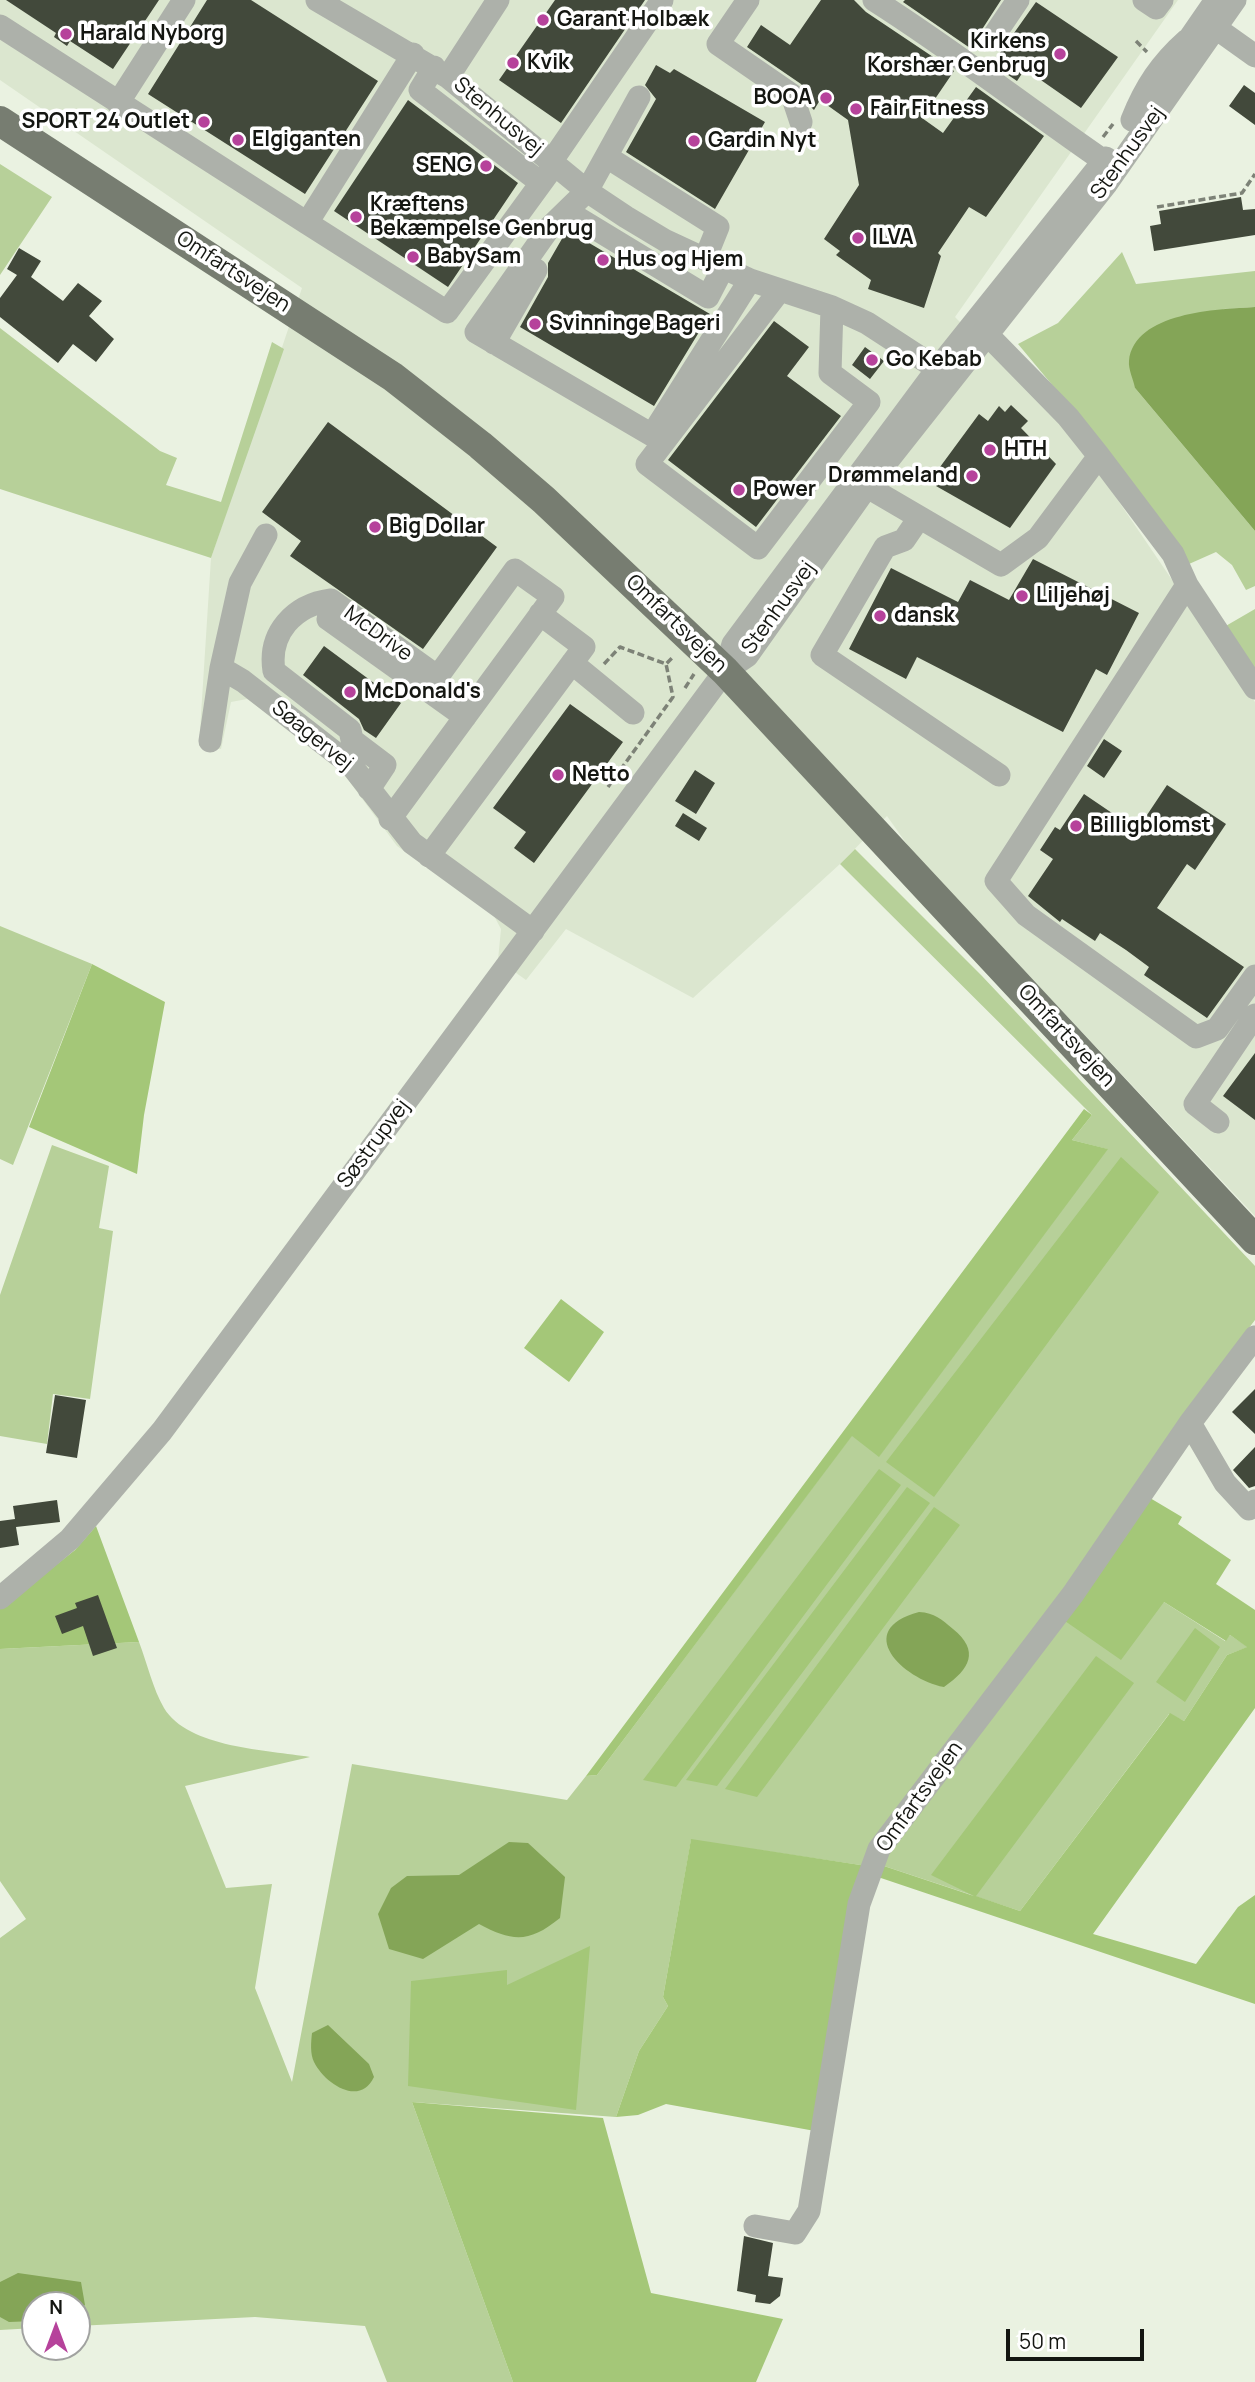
<!DOCTYPE html>
<meta charset="utf-8">
<style>
body{margin:0}
#map{position:relative;width:1255px;height:2382px;overflow:hidden;background:#eaf2e1;font-family:Manrope,sans-serif}
canvas{display:block}
.north{position:absolute;left:21px;top:2291px;width:70px;height:70px;box-sizing:border-box;background:#fff;border:2px solid #a1a2a0;border-radius:50%;rotate:0deg;font-size:19px;font-weight:700;line-height:28px;text-align:center;color:#141611}
.north::after{content:'';display:block;margin:auto;width:24px;height:32px;background:#b6429b;clip-path:polygon(50% 0,100% 100%,50% 72%,0 100%)}
.scale{position:absolute;left:1006px;top:2329px;width:138px;height:32px;box-sizing:border-box;border:4px solid #141611;border-top:0;padding-left:9px;font-size:21px;line-height:24px;white-space:nowrap;color:#141611;-webkit-text-stroke:5px #fff;paint-order:stroke}
</style>
<div id="map">
<canvas width="1255" height="2382"></canvas>
<div class="north">N</div>
<div class="scale">50 m</div>
</div>
<script>
const ctx = document.querySelector('canvas').getContext('2d');
ctx.lineJoin = 'round';
function fill(path, color) { ctx.fillStyle = color; ctx.fill(path, 'evenodd'); }
function trace(path, color, width, dash) { ctx.strokeStyle = color; ctx.lineWidth = width; ctx.lineCap = dash ? 'butt' : 'round'; ctx.setLineDash(dash || []); ctx.stroke(path); }
function label(font, color, halo, rows, align = 'center') {
  ctx.font = font + ' Manrope,sans-serif'; ctx.lineWidth = 7; ctx.setLineDash([]); ctx.textBaseline = 'middle'; ctx.strokeStyle = halo; ctx.fillStyle = color; for (const [text, x, y, turn = 0] of rows) {
    ctx.save(); ctx.translate(x, y); ctx.rotate((+turn || 0) * Math.PI / 180); ctx.textAlign = isNaN(turn) ? turn : align; if (halo) ctx.strokeText(text, 0, 0); ctx.fillText(text, 0, 0); ctx.restore();
  }
}
const built = new Path2D(`
 M0,0H1178L955,317L1079,443L1255,702V1216L911,850L887,816L840,864L693,998L566,929L526,980L498,960L501,929L493,914L397,846L335,762L247,699L231,702L221,749L199,746L211,558L302,288L0,80Z`);
const green = new Path2D(`
 M0,164L52,197L0,275Z
 M1122,252L1136,284L1255,271V307L1224,309L1135,388L1255,531V586L1246,590L1232,565L1216,552L1189,564L1094,435L1018,344L1058,323Z
 M0,328L160,451L177,458L166,485L221,502L272,342L284,349L211,558L0,489Z
 M1255,609V679L1224,627Z
 M855,849L982,976L1255,1266V1320L1200,1392L1179,1428L867,1866L691,1840L663,1997L668,2006L639,2051L616,2117L412,2102L513,2382H387L365,2326L255,2317L77,2326V2305H35V2328L0,2330V1938L26,1919L0,1881V1649L139,1642C147,1663 153,1689 164,1708C188,1748 268,1750 310,1757L185,1786L226,1888L272,1884L255,1988L292,2082L352,1764L567,1800L586,1776L597,1775L852,1435L879,1456L1107,1149L1072,1140L1092,1115L840,864Z
 M0,926L92,964L13,1165L0,1159Z
 M52,1145L109,1166L99,1228L113,1231L90,1399L53,1394L47,1444L0,1436V1295Z
 M1164,1602L1225,1641L1230,1635L1248,1647L1227,1655L1184,1721L1169,1714L1020,1911L878,1864L1065,1621Z`);
const forest = new Path2D(`
 M92,964L165,1002L144,1115L137,1174L29,1127Z
 M1084,1109L1092,1115L1072,1140L1108,1149L879,1457L852,1436L597,1775L586,1776Z
 M1121,1157L1159,1192L934,1497L886,1462Z
 M561,1299L604,1332L569,1382L524,1348Z
 M879,1469L901,1485L676,1787L643,1780Z
 M907,1487L930,1503L717,1786L686,1780Z
 M1150,1498L1182,1517L1178,1524L1231,1560L1216,1584L1255,1610V1708L1093,1934L1196,1964L1238,1907L1255,1895V2004L872,1875L878,1864L974,1896L931,1875L1096,1656L1134,1683L976,1896L1020,1911L1170,1713L1184,1721L1227,1655L1247,1647L1230,1635L1226,1641L1164,1602L1121,1660L1065,1621Z
 M934,1507L960,1525L757,1797L725,1789Z
 M96,1526L139,1642L0,1649V1609L75,1550Z
 M1195,1628L1220,1647L1185,1702L1156,1682Z
 M691,1839L867,1866L815,2131L666,2104L638,2115L616,2117L639,2051L668,2006L663,1997Z
 M590,1946L576,2110L408,2086L411,1981L507,1970V1985Z
 M412,2102L603,2118L651,2293L783,2319L756,2382H513Z`);
const water = new Path2D(`
 M1255,307V531L1135,388C1134,381 1128,369 1129,361C1134,312 1218,309 1255,307Z
 M919,1612C935,1613 941,1619 953,1629C980,1651 970,1669 944,1687C903,1679 852,1630 919,1612Z
 M509,1842L528,1843L565,1877L560,1918C529,1943 513,1942 479,1924L423,1959L389,1949L378,1914L391,1888L407,1876L459,1875Z
 M328,2025L369,2064L374,2077C360,2107 325,2084 314,2062C310,2054 311,2042 312,2033Z
 M18,2273L81,2282L85,2305L77,2312V2305H35V2321L9,2322L0,2317V2282Z`);
const building = new Path2D(`
 M6,0H159L113,69L70,41L67,46L54,37L56,33Z
 M207,0H251L378,81L305,194L148,94Z
 M555,0H645L561,123L499,80Z
 M821,0H854L866,12L954,71L922,118L943,133L976,87L1044,136L986,217L969,207L938,253L941,256L924,308L868,289L871,280L836,255L840,251L824,239L859,185L848,120L820,100L814,110L811,107L808,92L801,84L747,47L761,25L790,45Z
 M905,0H1001L970,48L903,2Z
 M1036,2L1118,57L1081,108L1025,69L1017,81L992,64Z
 M656,65L670,73L674,69L765,122L715,209L626,152L656,99L645,85Z
 M1244,85L1255,93V125L1229,106Z
 M408,100L518,183L448,287L334,211Z
 M1241,197L1243,210L1255,209V235L1154,251L1150,226L1161,224L1159,211Z
 M567,230L710,314L654,406L520,327L548,277V263Z
 M19,248L41,261L31,277L63,301L78,283L102,301L89,316L114,339L96,362L73,344L58,363L0,317V298L17,275L7,269Z
 M774,321L809,347L787,376L841,416L756,527L668,460Z
 M865,347L884,361L870,379L852,365Z
 M1011,405L1028,421L1021,428L1056,464L1010,528L936,486L946,472L940,467L979,414L988,421L999,406L1005,412Z
 M328,422L497,547L423,649L290,556L301,541L262,512Z
 M1033,559L1139,613L1107,675L1096,669L1063,732L917,657L906,679L849,649L891,568L958,602L970,580L1009,600Z
 M324,646L401,703L376,738L364,730L359,719L303,675Z
 M570,704L623,742L534,863L514,848L526,832L493,808Z
 M1104,739L1122,751L1104,778L1087,766Z
 M695,770L715,783L696,814L675,801Z
 M1167,785L1226,824L1195,870L1187,864L1157,908L1244,967L1207,1018L1144,975L1149,967L1126,950L1100,933L1095,941L1062,919L1060,922L1028,896L1053,859L1040,850L1055,827L1060,830L1084,794L1137,830Z
 M683,813L707,828L699,841L675,826Z
 M1255,1053V1120L1223,1096Z
 M1255,1389V1434L1232,1412Z
 M55,1395L86,1400L77,1458L46,1453Z
 M1255,1447V1486L1249,1488L1233,1470Z
 M57,1500L60,1522L16,1527L19,1545L0,1548V1521L15,1519L13,1506Z
 M98,1595L117,1648L93,1656L83,1626L62,1634L55,1616L77,1608L75,1603Z
 M744,2236L773,2243L768,2276L783,2278L780,2296L770,2304L755,2302L756,2295L737,2291Z`);
const path = new Path2D(`
 M1136,41L1147,52
 M1103,137L1113,124
 M1157,207L1242,193L1255,174
 M604,664L620,647L666,664L674,656
 M685,688L694,674
 M608,787L673,697L666,664`);
const minor = new Path2D(`
 M317,0L448,77L587,191L626,217L666,241L750,280L832,307L867,323L950,377
 M748,0L718,44L792,95L801,122
 M874,0C953,50 1027,108 1104,161
 M1144,0L1156,8L1162,0
 M1206,21L1255,56
 M0,26L307,223L413,54
 M993,37L1018,0
 M1178,55L1216,0
 M434,67L420,90L541,183
 M448,77L498,0
 M639,97L587,191L550,227L476,332L652,435L750,280
 M118,103L184,0
 M1132,120C1145,87 1161,63 1187,40
 M607,157L718,227L705,259
 M551,162L662,0
 M568,212L708,297L723,268
 M307,223L447,312L555,164
 M780,290L647,464L758,548L869,402L830,373L832,307
 M977,324L1068,417L1099,456L1173,554L1187,585L1255,688
 M494,343L536,270
 M854,479L1001,565L1038,538L1099,456
 M919,518L904,540L885,547L822,655L999,775
 M266,535L240,583L221,668L243,681L351,765L412,843L533,931
 M1187,585L996,881L1026,915L1196,1037L1217,1029L1255,976
 M328,619L465,717
 M572,663L633,713
 M725,671L733,644L938,368L1106,158
 M210,741L221,668
 M369,789L385,765L352,740L350,730L274,671C268,633 294,605 331,600L438,677
 M390,819L553,597L515,570L428,690
 M429,856L584,647L540,614
 M1218,1122L1195,1104L1255,1015
 M1190,1423L1225,1483L1249,1509L1255,1501
 M0,1598L70,1539L162,1431L725,671L747,656L866,488L1107,183L1235,0
 M755,2226L795,2233L809,2211L859,1904L879,1849L1073,1594L1190,1423L1255,1337`);
const major = new Path2D(`
 M0,121L393,377L480,445L544,500L725,671L1255,1240`);
const markers = [
 [543,20,7,"#b6429b"],
 [66,34,7,"#b6429b"],
 [1060,54,7,"#b6429b"],
 [513,63,7,"#b6429b"],
 [826,98,7,"#b6429b"],
 [856,109,7,"#b6429b"],
 [204,122,7,"#b6429b"],
 [238,140,7,"#b6429b"],
 [694,141,7,"#b6429b"],
 [486,166,7,"#b6429b"],
 [356,217,7,"#b6429b"],
 [858,238,7,"#b6429b"],
 [413,257,7,"#b6429b"],
 [603,260,7,"#b6429b"],
 [535,324,7,"#b6429b"],
 [872,360,7,"#b6429b"],
 [990,450,7,"#b6429b"],
 [972,476,7,"#b6429b"],
 [739,490,7,"#b6429b"],
 [375,527,7,"#b6429b"],
 [1022,596,7,"#b6429b"],
 [880,616,7,"#b6429b"],
 [350,692,7,"#b6429b"],
 [558,775,7,"#b6429b"],
 [1076,826,7,"#b6429b"]
];
const poiNames = [
 ["Garant Holbæk",557,20],
 ["Harald Nyborg",80,34],
 ["Kirkens",1046,42,"right"],
 ["Korshær Genbrug",1046,66,"right"],
 ["Kvik",527,63],
 ["BOOA",812,98,"right"],
 ["Fair Fitness",870,109],
 ["SPORT 24 Outlet",190,122,"right"],
 ["Elgiganten",252,140],
 ["Gardin Nyt",708,141],
 ["SENG",472,166,"right"],
 ["Kræftens",370,205],
 ["Bekæmpelse Genbrug",370,229],
 ["ILVA",872,238],
 ["BabySam",427,257],
 ["Hus og Hjem",617,260],
 ["Svinninge Bageri",549,324],
 ["Go Kebab",886,360],
 ["HTH",1004,450],
 ["Drømmeland",958,476,"right"],
 ["Power",753,490],
 ["Big Dollar",389,527],
 ["Liljehøj",1036,596],
 ["dansk",894,616],
 ["McDonald's",364,692],
 ["Netto",572,775],
 ["Billigblomst",1090,826]
];
const streetNames = [
 ["Stenhusvej",498,117,40],
 ["Stenhusvej",1128,153,-54],
 ["Omfartsvejen",233,272,33],
 ["Stenhusvej",779,608,-54],
 ["Omfartsvejen",676,624,44],
 ["McDrive",378,634,36],
 ["Søagervej",312,736,39],
 ["Omfartsvejen",1066,1036,47],
 ["Søstrupvej",374,1144,-53],
 ["Omfartsvejen",920,1797,-54]
];
fill(built, '#dbe6cf');
fill(green, '#b7d099');
fill(forest, '#a4c778');
fill(water, '#84a557');
fill(building, '#42493b');
trace(path, '#7d8277', 3.5, [7, 3.5]);
trace(minor, '#adb1aa', 23);
trace(major, '#777d71', 30);
for (const [x, y, r, color] of markers) { const dot = new Path2D(); dot.arc(x, y, r, 0, 2 * Math.PI); ctx.fillStyle = color; ctx.fill(dot); trace(dot, '#fff', 2.5); }
label('bold 21px', '#141611', '#fff', poiNames, 'left');
label('21px', '#141611', '#fff', streetNames);
</script>
